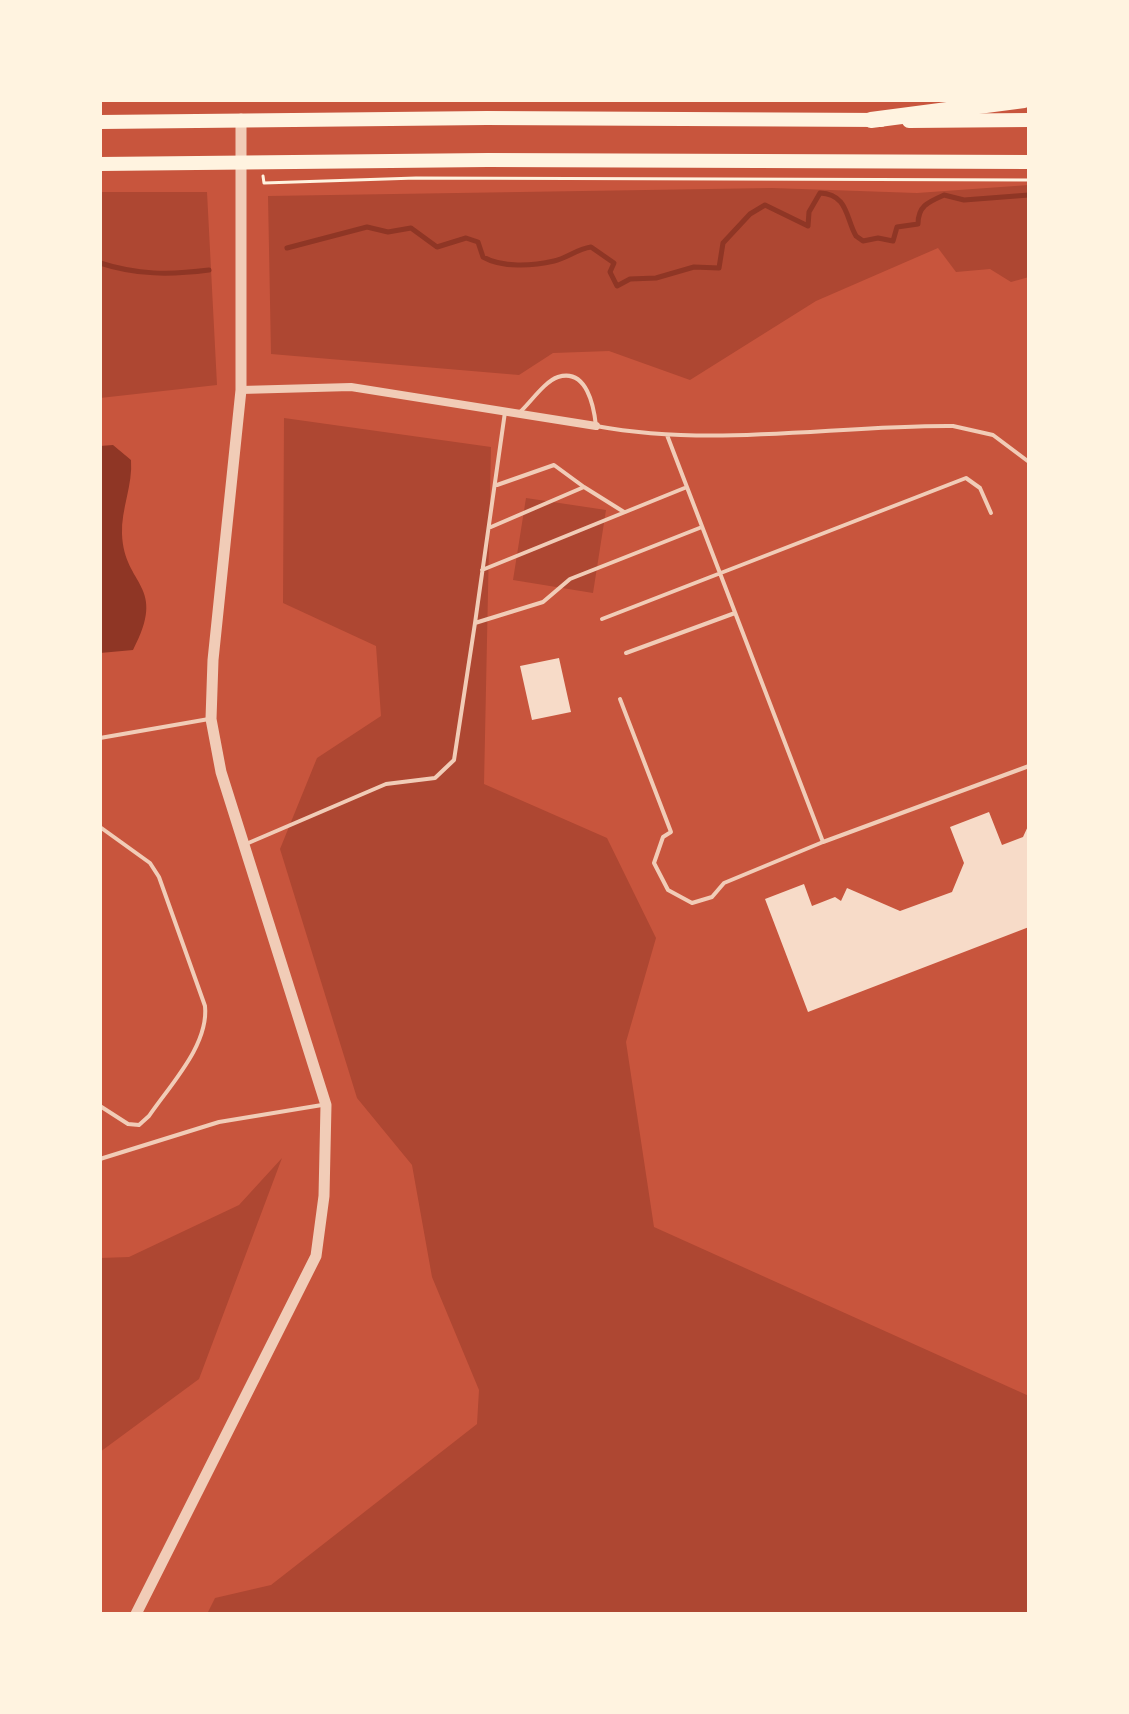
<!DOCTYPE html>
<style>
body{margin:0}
#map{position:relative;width:1129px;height:1714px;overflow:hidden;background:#c8553d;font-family:"Nunito Sans",sans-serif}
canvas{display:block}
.frame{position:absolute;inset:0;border:102px solid #fff3e0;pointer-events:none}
</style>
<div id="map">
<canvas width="1129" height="1714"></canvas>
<div class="frame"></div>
</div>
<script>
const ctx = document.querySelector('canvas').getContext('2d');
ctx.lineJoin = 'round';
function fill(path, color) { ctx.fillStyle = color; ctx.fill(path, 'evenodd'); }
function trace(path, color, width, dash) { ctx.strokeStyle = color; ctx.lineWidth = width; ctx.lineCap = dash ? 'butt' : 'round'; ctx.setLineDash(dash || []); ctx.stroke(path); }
const green = new Path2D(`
 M1029,185V277L1011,282L990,269L956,272L938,248L816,301L690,380L609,351L553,353L519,375L271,354L268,196L772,188L917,193Z
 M100,192H207L217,385L100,398Z
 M284,418L491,447L484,784L607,838L656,938L626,1042L654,1227L1029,1396V1614H207L215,1598L271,1585L477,1424L479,1390L432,1277L412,1165L357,1098L280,849L317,758L381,716L376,646L283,603Z
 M526,498L606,510L593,593L513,580Z
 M282,1158L199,1379L100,1452V1258L129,1257L239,1205Z`);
const water = new Path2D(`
 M113,445L131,460C133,485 121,509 122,534C124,587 168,584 133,650L100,653V446Z`);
const stream = new Path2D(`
 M287,248L367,227L388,232L411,228L437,247L466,238L478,242L483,257C502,268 533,266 554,261C567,258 577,249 591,247L614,263L610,272L617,286L630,279L656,278L694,267L719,268L723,243L750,214L765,205L808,226L809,212L820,193C848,194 846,219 856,236L863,241L878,238L893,241L897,227L918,224C918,206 928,202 944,195L964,200L1029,195
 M100,263C137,275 170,275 209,270`);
const building = new Path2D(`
 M559,658L571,712L532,720L520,666Z
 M989,812L1002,845L1023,837L1029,824V927L808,1012L765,899L804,884L812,906L835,897L841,901L847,888L900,911L952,892L964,863L950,827Z`);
const path = new Path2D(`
 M263,176L264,183L416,178L1029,180`);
const service = new Path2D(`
 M505,412L475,623L543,602L570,579L702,527
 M520,412C530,403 545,381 558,377C587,368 594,407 596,426C714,448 835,425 953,426L993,435L1029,462
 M667,435L823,842
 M497,485L554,465L584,487
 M491,527L584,487L624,512
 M482,570L687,487
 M602,619L966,478L980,488L991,513
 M626,653L735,613
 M620,699L671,832L663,837L654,863L668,890L692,903L712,897L724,883L823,842L1029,766
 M100,738L209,719
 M100,827L150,863L159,877L205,1006C209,1045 170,1085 149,1116L139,1125L128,1124L100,1106
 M246,844L386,784L435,778L454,760L475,623
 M100,1159L219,1122L322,1105`);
const minor = new Path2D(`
 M241,390L351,387L596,426`);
const tertiary = new Path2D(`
 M136,1614L316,1256L324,1196L326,1105L221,772L211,719L213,660L241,390V119`);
const primary = new Path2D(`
 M909,121L1029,120
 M100,122L487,118L881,120
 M100,164L488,160L1029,162`);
const motorway = new Path2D(`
 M871,120L1024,100`);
fill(green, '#ae4732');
fill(water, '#8f3625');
trace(stream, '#8f3625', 5);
fill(building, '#f7dbc8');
trace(path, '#fff3e0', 3);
trace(service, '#f1ccb7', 4);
trace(minor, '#f1ccb7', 8);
trace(tertiary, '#f1ccb7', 11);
trace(primary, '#fff3e0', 14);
trace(motorway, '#fff3e0', 16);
</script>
